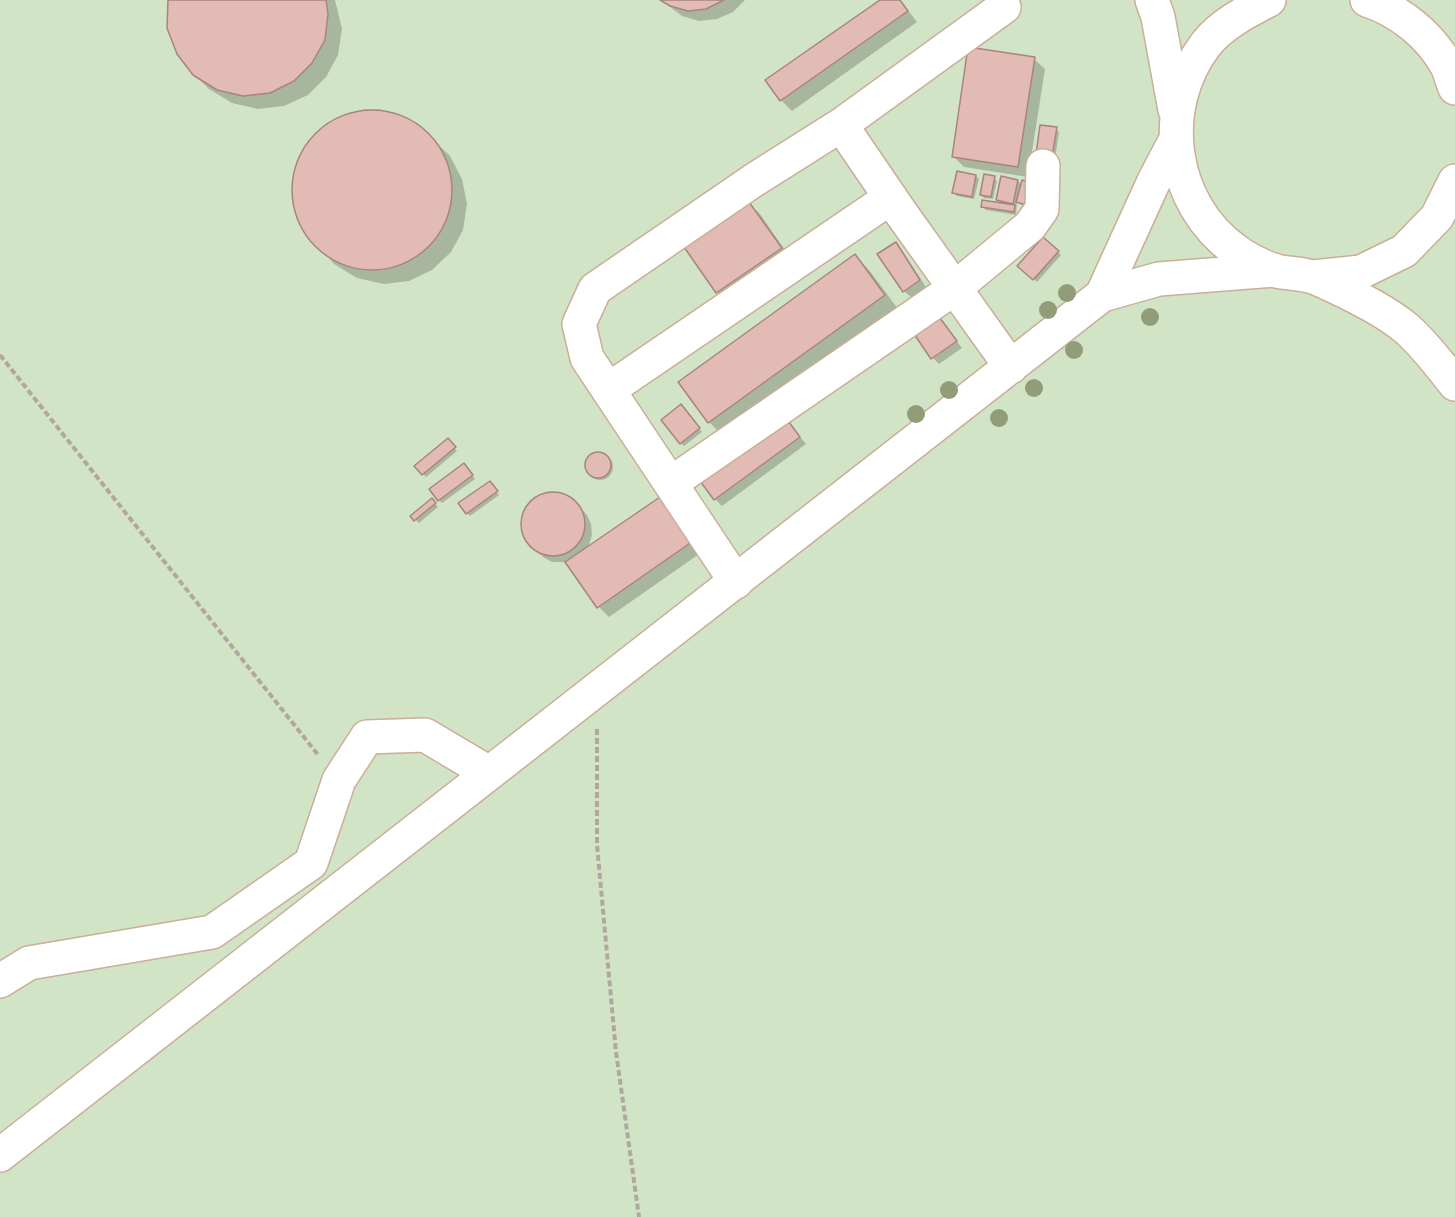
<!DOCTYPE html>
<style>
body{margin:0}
canvas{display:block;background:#fef2e9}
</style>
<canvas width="1455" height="1217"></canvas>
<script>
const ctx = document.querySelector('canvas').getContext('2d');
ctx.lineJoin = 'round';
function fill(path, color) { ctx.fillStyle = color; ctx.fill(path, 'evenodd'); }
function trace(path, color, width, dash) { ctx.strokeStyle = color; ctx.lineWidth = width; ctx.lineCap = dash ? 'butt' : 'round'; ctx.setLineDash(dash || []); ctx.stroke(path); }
const green = new Path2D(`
 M0,0H1455V1217H0Z`);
const shadow = new Path2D(`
 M169,0H335L342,29L338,55L326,77L308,95L284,106L258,109L232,103L209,89L194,74Z
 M661,0H745L733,12L717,19L699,21L682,16Z
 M882,0H900L917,22L792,111L781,100L767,81Z
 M1034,59L1045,69L1028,177L964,167L953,156Z
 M368,111L393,114L417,124L450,156L462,179L467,204L463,230L451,252L432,270L409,281L384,284L357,278L334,264L303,228L294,203V176L304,150L321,130L342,117Z
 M1056,129L1059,132L1055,159L1040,157Z
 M976,176L979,179L974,199L957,196L954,193Z
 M994,178L997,181L993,199L984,198L981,195Z
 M1018,181L1022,186L1033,208L1021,205L1017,201L1016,215L986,210L983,207L1002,204L998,200Z
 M749,204L760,214L791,259L728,303L718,292L686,247Z
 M1043,239L1061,255L1037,282L1019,265Z
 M895,244L902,251L926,287L911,297L904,291Z
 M855,256L869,270L898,309L723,436L709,422Z
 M937,316L962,348L939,364L933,358Z
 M683,409L702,432L684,446L681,443Z
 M792,427L806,444L722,506L715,499Z
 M448,440L457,451L426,477L416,466Z
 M587 467a13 13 0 1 1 26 0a13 13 0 1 1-26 0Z
 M466,468L475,479L442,503L439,500Z
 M493,486L499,495L470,516L467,513Z
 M551,493L562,494L572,499L587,515L591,524L592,535L588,548L660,499L702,552L609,617L599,607L567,562H552L543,557L527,541L523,531L522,521L525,511L532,502L541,496Z
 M432,500L438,507L419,523L412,516Z`);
const building = new Path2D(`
 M326,0L328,14L325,40L312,63L294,81L270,93L243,96L217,90L193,75L177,54L167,28L168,0Z
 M660,0H724L706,9L688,11L670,6Z
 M880,0H900L908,11L780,101L765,80Z
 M968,47L1035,57L1018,167L952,157Z
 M292 190a80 80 0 1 1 160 0a80 80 0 1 1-160 0Z
 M1040,125L1057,127L1052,157L1036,154Z
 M957,171L976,175L972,197L952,193Z
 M984,174L995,176L991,197L980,195Z
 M1001,176L1018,180L1013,204L996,200Z
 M1022,180L1036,184L1030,206L1016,202Z
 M982,200L1015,205L1014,212L981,207Z
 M749,202L782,248L716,293L684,247Z
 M1043,237L1059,251L1033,280L1017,266Z
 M896,242L920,280L903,292L877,254Z
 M855,254L885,295L708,423L678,382Z
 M937,314L957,341L931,359L912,331Z
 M681,404L700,428L680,444L661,420Z
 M786,418L800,437L714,500L700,481Z
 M448,438L456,447L422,475L414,466Z
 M585 465a13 13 0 1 1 26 0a13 13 0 1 1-26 0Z
 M464,463L473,475L438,501L429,489Z
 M490,481L498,491L466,514L458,503Z
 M521 524a32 32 0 1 1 64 0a32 32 0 1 1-64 0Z
 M660,497L693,541L597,608L565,562Z
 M432,498L436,503L414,521L410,516Z`);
const path = new Path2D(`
 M0,355L319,756
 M597,729V845L616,1052L639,1217`);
const minor = new Path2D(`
 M1152,0L1158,17L1175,110
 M1269,0C1246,12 1222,24 1206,44C1157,108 1170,203 1235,250C1245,258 1263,267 1276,271C1289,274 1303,273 1316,278C1343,290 1385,310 1407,329C1425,345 1440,365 1455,384
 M1367,0C1400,11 1430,35 1447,66C1450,72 1452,81 1455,88
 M841,125L1004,7
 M1314,277L1361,272L1404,251L1437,217L1455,181
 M1102,295L1154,181L1175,141
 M608,390L890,198
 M671,483L955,288L1030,226L1042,209L1043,166
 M736,582L587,358L579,324L595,289L754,180L841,125L901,213L1011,367
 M0,981L29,963L212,932L311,863L339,780L367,737L425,735L489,773
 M0,1155L1102,295L1159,279L1274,270`);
const trees = [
 [1067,293],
 [1048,310],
 [1150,317],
 [1074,350],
 [1034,388],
 [949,390],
 [916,414],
 [999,418]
];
fill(green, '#d2e4c6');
fill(shadow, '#0003');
fill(building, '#e1bbb4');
trace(building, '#a8847e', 1.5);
trace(minor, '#cbae98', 36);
trace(path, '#b2a79e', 4, [6, 3]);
trace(minor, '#fff', 33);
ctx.fillStyle = '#919c79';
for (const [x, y] of trees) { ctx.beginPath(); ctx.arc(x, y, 9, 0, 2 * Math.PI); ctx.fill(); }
</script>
